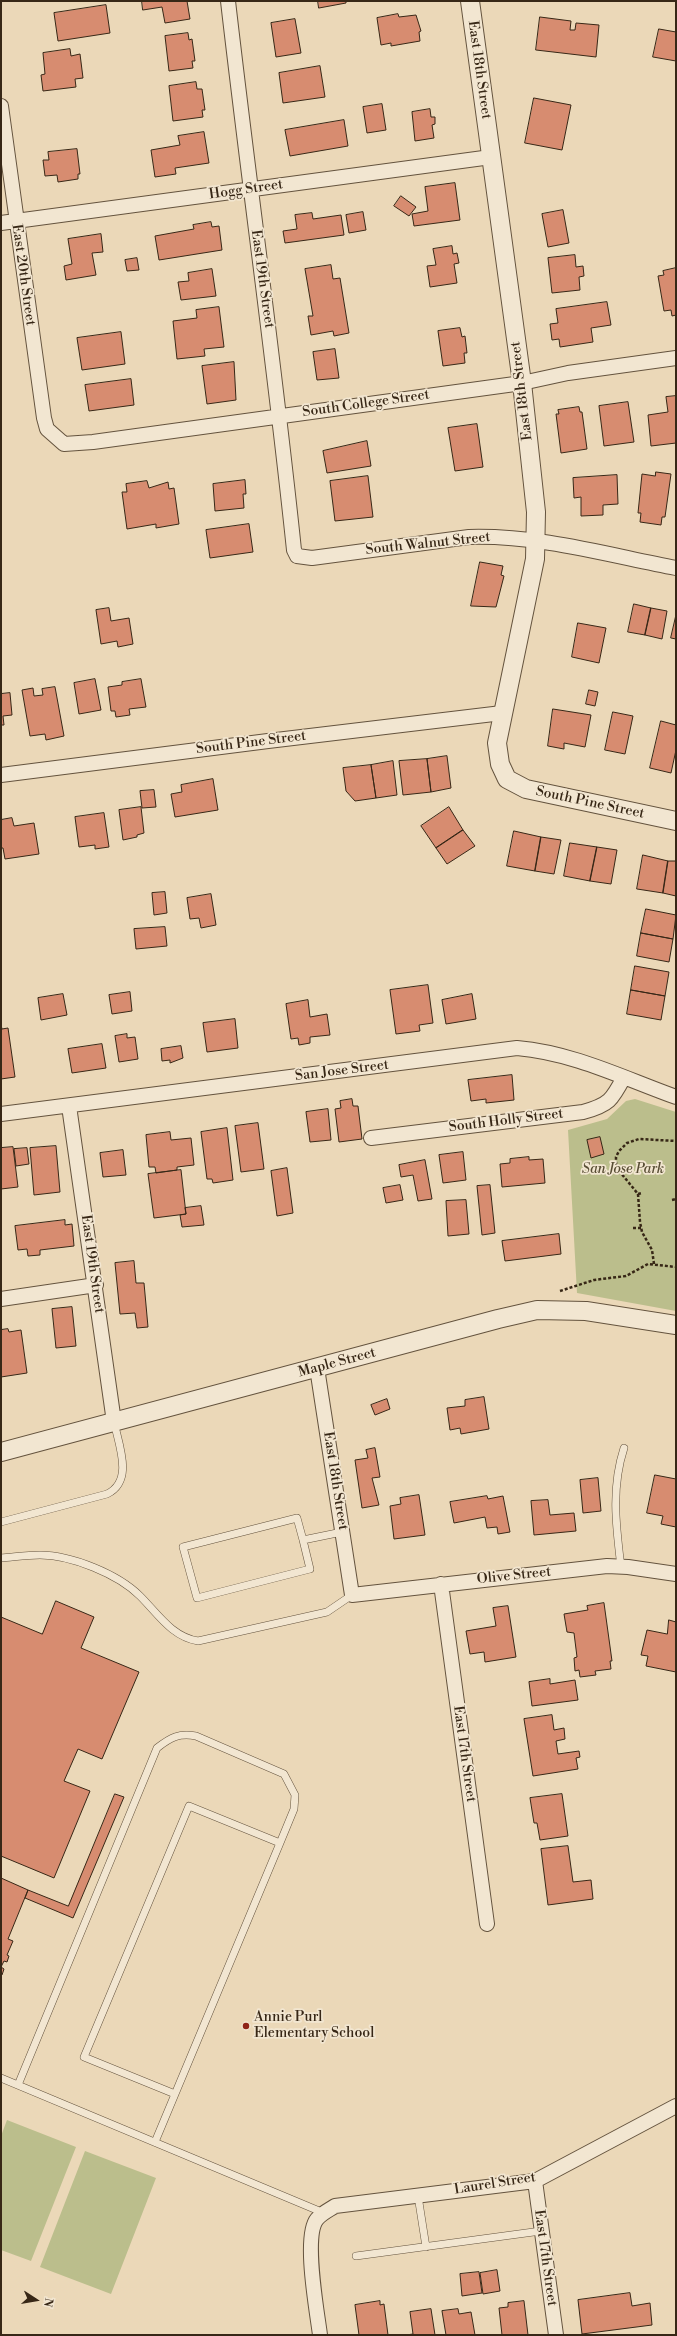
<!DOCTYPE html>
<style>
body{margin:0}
#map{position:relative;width:677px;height:2336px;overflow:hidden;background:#ebd8b8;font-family:"Libre Bodoni",serif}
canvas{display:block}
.frame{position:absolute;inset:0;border:2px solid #372716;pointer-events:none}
.north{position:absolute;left:16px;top:2280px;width:40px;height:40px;-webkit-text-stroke:3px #f2e6d1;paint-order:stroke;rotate:102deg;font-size:11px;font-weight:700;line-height:16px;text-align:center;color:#372716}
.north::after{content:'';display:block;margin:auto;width:14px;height:18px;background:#372716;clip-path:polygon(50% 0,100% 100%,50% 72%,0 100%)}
</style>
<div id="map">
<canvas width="677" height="2336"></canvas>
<div class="frame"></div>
<div class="north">N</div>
</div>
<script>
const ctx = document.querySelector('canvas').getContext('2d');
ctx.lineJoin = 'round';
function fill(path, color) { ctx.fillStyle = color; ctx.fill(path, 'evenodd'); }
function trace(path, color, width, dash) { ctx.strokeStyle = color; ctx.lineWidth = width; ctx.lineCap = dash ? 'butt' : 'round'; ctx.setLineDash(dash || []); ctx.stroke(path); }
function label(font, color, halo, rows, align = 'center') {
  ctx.font = font + ' "Libre Bodoni",serif'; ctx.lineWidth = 3.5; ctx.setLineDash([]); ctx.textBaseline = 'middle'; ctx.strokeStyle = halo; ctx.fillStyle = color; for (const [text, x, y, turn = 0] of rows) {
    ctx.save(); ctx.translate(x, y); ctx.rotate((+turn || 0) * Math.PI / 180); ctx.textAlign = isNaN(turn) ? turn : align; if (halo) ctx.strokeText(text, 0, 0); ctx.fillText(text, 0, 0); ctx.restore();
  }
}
const green = new Path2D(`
 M635,1099L676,1112V1311L577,1293L568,1130L607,1119L626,1101Z
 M7,2120L76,2147L31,2261L1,2250V2136Z
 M85,2151L156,2178L111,2294L40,2267Z`);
const building = new Path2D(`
 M142,1H187L190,19L165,23L162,7L143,10Z
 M318,1H346V3L319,8Z
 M106,5L110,33L58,41L54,13Z
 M398,14L399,17L416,15L421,31L419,32L420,41L391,46V43L381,45L377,18Z
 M540,17L571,21L570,30H575L576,23L599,25L596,57L536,50Z
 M295,19L301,53L276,57L271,23Z
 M659,29L676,32V61L653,57Z
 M188,33L189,40L192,39L195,61H192L193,68L169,71L165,36Z
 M70,49L71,56L80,54L83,78L75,79L76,87L43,91L41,75L45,74L43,53Z
 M320,66L325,97L283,103L279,73Z
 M196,82L197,89H202L205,110H202L203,117L173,121L169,86Z
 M534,98L571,105L562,150L525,143Z
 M382,104L386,130L367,133L363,107Z
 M430,109L431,117H435V124L432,125L434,138L415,141L412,112Z
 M344,120L348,146L290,156L285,130Z
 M204,132L209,163L175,168L176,174L155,177L151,150L180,145L178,136Z
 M77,149L80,174H78V179L58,182L57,175L45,176L43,160H49L48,152Z
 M455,183L460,220L414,226L412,214L428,211L425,187Z
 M401,196L416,207L409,216L394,206Z
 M563,210L569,243L548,247L542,214Z
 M363,212L366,230L349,233L346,215Z
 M312,213L313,219L341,215L344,235L285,243L283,231L297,229L295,215Z
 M211,222L212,227L219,226L222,250L159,260L155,236L194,229L193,225Z
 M101,234L103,252L92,253L96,275L66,280L64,266L72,264L68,239Z
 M452,246L453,254L457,253L459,263L454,264L457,283L430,287L427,266L436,265L433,249Z
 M575,255L576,267L583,266L584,276L579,277L580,290L552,293L548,258Z
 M137,258L139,270L127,271L125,260Z
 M331,265L333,279L340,278L349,333L334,336L333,331L311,335L308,316H313L305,269Z
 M676,268V315L672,316L671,310L664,311L658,276L664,275L663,271Z
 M212,269L216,296L181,300L178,282L189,281L188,273Z
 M607,302L611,325L591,328L593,342L560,347L559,339L552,340L550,324L558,323L556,309Z
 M219,307L224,347L204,349L205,356L177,359L173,321L197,318L196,310Z
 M460,328L462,337L465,336L467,353H464L465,363L443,366L438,331Z
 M121,332L125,364L82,370L77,338Z
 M335,349L339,378L317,380L313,352Z
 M234,362L236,400L207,404L202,366Z
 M131,379L134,405L89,411L85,385Z
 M676,396V443L651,446L648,415L668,412L666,397Z
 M628,402L634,442L604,446L599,406Z
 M579,407L580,412H582L587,449L561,453L556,414H559L558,410Z
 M477,424L483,467L455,471L448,428Z
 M367,441L371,466L327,473L323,451Z
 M656,472L671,474L665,517H662L661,525L640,522L641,513H638L642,474L655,476Z
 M617,475L618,504L603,505V515L581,516V497L574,498L573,478Z
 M368,476L373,517L335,521L330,481Z
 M245,480L246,494H243L244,508L215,511L213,484Z
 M147,481L149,488L168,482L169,489L174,488L179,524L156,528V524L127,529L122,492H127L126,484Z
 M249,524L253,552L210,558L206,530Z
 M480,562L503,566L501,575L504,576L496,607L471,606Z
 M634,604L651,608L645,635L628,632Z
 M109,608L111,621L129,618L133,644L118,647L117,641L101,644L96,610Z
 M651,608L667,611L662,639L645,635Z
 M676,615V639L671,638Z
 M578,623L606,628L599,663L572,657Z
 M95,679L101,710L79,714L74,683Z
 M141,679L146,707L129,709L130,715L116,717L115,711H111L108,687L122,685V682Z
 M55,687L64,736L46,740L45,734L30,736L22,690L33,688L34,696L43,695L42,689Z
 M589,690L598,692L595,706L586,704Z
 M10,693L12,715L3,716L4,725H1V694Z
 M553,709L591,715L585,747L564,743V749L548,746Z
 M613,712L633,716L625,754L605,750Z
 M661,721L676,725V750L671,773L650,768Z
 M447,756L451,788L431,792L427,759Z
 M427,759L431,792L403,795L399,761Z
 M393,761L397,795L376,798L371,765Z
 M371,765L376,798L355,801L346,791L343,768Z
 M213,779L218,810L175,817L171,794L182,792L181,785Z
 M154,790L156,807L142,808L140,791Z
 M141,807L144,833L137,835V837L123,840L119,810Z
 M449,807L463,830L436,848L421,826Z
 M104,813L109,847L95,849V845L79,847L75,817Z
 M12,818L14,826L34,823L39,854L5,859L3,848H1V820Z
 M463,830L475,846L447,864L436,848Z
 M514,831L541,837L535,871L507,866Z
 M541,837L561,840L554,874L535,871Z
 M570,843L597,847L590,881L564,876Z
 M597,847L617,850L611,884L590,881Z
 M643,855L668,861L663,893L637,889Z
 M668,861H676V896L663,893Z
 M165,892L167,913L154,915L152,893Z
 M211,894L216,925L201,928L199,918L190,919L187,898Z
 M646,909L676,915L673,939L641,933Z
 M165,927L167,946L136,949L134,929Z
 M641,933L673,939L669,962L637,956Z
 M635,966L669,972L665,996L631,990Z
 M428,985L433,1023L419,1025L420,1031L396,1034L390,990Z
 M631,990L665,996L661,1020L627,1014Z
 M130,992L132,1011L112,1014L109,995Z
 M63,994L67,1015L41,1020L38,998Z
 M472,994L476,1019L446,1024L442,1000Z
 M308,1000L310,1017L327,1014L330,1035L310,1037V1043L299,1045L298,1038L291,1039L286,1004Z
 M235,1019L238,1048L207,1052L203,1023Z
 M1,1025L2,1029L8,1028L15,1077L1,1079Z
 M127,1034V1038L135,1037L138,1059L119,1062L115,1036Z
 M102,1044L106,1068L72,1073L68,1049Z
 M181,1046L183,1058L170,1063V1060L162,1061L161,1049Z
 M512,1075L514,1100L486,1103V1099L471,1101L468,1080Z
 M352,1099L353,1106H358L362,1139L339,1142L335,1109L341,1108L340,1101Z
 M328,1109L331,1140L310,1142L306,1112Z
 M258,1123L264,1169L241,1172L235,1126Z
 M227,1128L233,1180L213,1183L212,1179H207L201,1132Z
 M170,1132L171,1140L191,1138L194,1165L177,1167V1170L156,1173L155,1167H149L146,1135Z
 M600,1137L604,1154L591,1158L587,1140Z
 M56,1146L60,1192L34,1195L30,1148Z
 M13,1147L18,1187L1,1189V1148Z
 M27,1148L29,1164L16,1166L14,1149Z
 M123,1150L126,1175L103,1177L100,1153Z
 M463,1152L466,1180L443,1183L439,1155Z
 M529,1157V1160L543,1159L545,1183L502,1187L500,1164L510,1163V1159Z
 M425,1160L432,1199L418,1201L413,1175L401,1177L399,1165Z
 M287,1168L293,1213L277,1216L271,1171Z
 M181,1170L186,1214L154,1218L148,1174Z
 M400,1185L403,1200L386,1203L383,1188Z
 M490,1185L495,1233L482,1235L477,1186Z
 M466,1200L469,1234L448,1236L446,1201Z
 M201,1206L204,1225L182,1227L180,1215L186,1214L185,1208Z
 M65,1220V1225L72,1224L74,1246L40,1250V1255L28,1256L27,1249L18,1250L15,1226Z
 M559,1234L561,1254L505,1261L502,1241Z
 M134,1261L136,1283H144L148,1327L137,1328L135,1313L120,1314L115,1263Z
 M72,1307L76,1346L56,1348L52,1309Z
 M8,1329L9,1332L21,1330L27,1373L1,1377V1330Z
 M484,1397L489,1429L461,1434L460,1428L450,1430L447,1408L465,1406V1400Z
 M387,1399L390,1409L375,1415L371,1405Z
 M375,1448L380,1477L372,1478L379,1505L362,1508L355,1460L368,1458L366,1450Z
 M655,1475L676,1479V1527L661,1524L663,1516L647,1513Z
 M598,1478L601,1511L583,1513L580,1480Z
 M419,1495L425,1535L394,1539L390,1506L401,1504L400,1498Z
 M487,1496L488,1499L503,1496L510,1532L498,1534L497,1527L487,1528L485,1517L454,1523L450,1502Z
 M548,1500L550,1515L574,1513L576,1531L534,1535L531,1501Z
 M56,1601L94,1617L81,1648L139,1672L102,1759L78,1749L64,1781L90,1791L54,1878L1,1856V1617L42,1634Z
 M604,1603L612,1661H610L611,1669L595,1671L596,1675L580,1677L579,1670L575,1671L574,1658L577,1657L574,1633L567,1632L564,1614L588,1610L587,1606Z
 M508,1606L516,1657L485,1662L484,1652L470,1654L466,1631L496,1626L493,1608Z
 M669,1620L676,1622V1672L646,1666L648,1656L641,1655L647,1630L667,1634Z
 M550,1679V1684L575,1680L578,1700L532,1706L529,1682Z
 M552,1715L554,1730L564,1728L565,1739L556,1741L558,1754L579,1751L580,1757L576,1758L578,1769L533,1776L524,1719Z
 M115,1794L124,1797L73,1918L25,1898L28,1890L68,1906Z
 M562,1794L568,1836L540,1840L537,1823H534L530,1798Z
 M568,1846L573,1882L591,1880L593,1899L548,1905L541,1849Z
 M1,1878L28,1890L8,1939L13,1941L7,1955L9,1956L7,1962L4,1961L1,1967L4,1969L2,1975L1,1974Z
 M497,2270L500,2291L483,2294L480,2273Z
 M479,2272L482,2293L462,2296L460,2274Z
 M630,2293L632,2306L650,2303L652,2325L582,2334L578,2300Z
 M380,2301V2305L384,2304L388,2335H359L355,2305Z
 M524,2301L528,2335H502L499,2308L508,2307V2303Z
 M431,2309L435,2335H406L413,2334L410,2312Z
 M458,2309L459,2314L471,2312L475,2335H446L442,2311Z`);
const path = new Path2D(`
 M638,1194L642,1193
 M672,1200L676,1199
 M633,1228H641
 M654,1264L652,1250L642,1232L640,1222L638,1194L616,1167V1157L619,1151L627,1143L639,1139L676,1141
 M560,1291L594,1280L626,1276L648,1264L676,1267`);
const service = new Path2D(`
 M1,1522L107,1494C134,1481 119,1446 114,1422
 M303,1540L310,1569L197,1598L183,1547L297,1518L303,1540L342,1532
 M1,1558C14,1557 27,1555 40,1555C71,1555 118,1574 140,1596C158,1614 172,1637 198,1641L327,1612L352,1595
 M621,1567C616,1526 611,1488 624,1448
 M1,2078L324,2213
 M18,2085L157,1748C171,1737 179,1733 196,1736L284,1774L295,1795L294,1809L280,1843L155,2142
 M175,2094L84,2057L189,1806L280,1843
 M418,2196L426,2247
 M356,2256L541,2231`);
const minor = new Path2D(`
 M228,1C249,184 275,367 294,550L297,556L312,558L469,537C539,535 608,555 676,568
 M1,106L44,418L47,429L64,444L93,442L522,383L568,373L676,358
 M1,223L491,157
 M1,775L268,741L502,713
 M69,1106L114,1422
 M1,1114L517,1048C574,1053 623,1078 676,1097
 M371,1138L583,1112C609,1105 612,1100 624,1077
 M1,1299L96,1285
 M317,1368L352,1595L607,1566L628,1567L676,1574
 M441,1584L487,1924
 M535,2181L556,2335
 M320,2335C317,2311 303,2236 317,2219C322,2213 329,2210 335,2206L535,2181L676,2106`);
const tertiary = new Path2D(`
 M470,1L522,383L536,512L535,559L497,743L500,764L507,779L526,789L676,821
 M1,1452L498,1319L537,1310L586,1311L676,1325`);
const markers = [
 [246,2026,4,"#8f2418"]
];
const streetNames = [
 ["East 18th Street",479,70,82],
 ["Hogg Street",246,190,-8],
 ["East 20th Street",23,275,82],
 ["East 19th Street",262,279,82],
 ["East 18th Street",522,391,-97],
 ["South College Street",366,404,-8],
 ["South Walnut Street",428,544,-6],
 ["South Pine Street",251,743,-7],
 ["South Pine Street",590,803,12],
 ["San Jose Street",342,1071,-7],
 ["South Holly Street",506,1121,-7],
 ["East 19th Street",92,1264,82],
 ["Maple Street",337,1363,-15],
 ["East 18th Street",335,1481,81],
 ["Olive Street",514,1576,-6],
 ["East 17th Street",464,1754,82],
 ["Laurel Street",495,2184,-9],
 ["East 17th Street",545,2258,82]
];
const parkNames = [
 ["San Jose Park",623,1170]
];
const poiNames = [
 ["Annie Purl",254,2018],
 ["Elementary School",254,2034]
];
fill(green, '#bbbe8c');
fill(building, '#d78c70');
trace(building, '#372716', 1);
trace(service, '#64533e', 8);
trace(minor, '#64533e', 16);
trace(tertiary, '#64533e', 20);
trace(path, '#372716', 2.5, [3, 2]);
trace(service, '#f2e6d1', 7);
trace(minor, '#f2e6d1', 14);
trace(tertiary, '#f2e6d1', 18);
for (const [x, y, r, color] of markers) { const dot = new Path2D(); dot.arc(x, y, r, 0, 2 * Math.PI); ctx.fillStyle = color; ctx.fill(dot); trace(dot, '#f2e6d1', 1.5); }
label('14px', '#372716', '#f2e6d1', streetNames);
label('italic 14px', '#584d34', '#f2e6d1', parkNames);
label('14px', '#372716', '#f2e6d1', poiNames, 'left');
</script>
